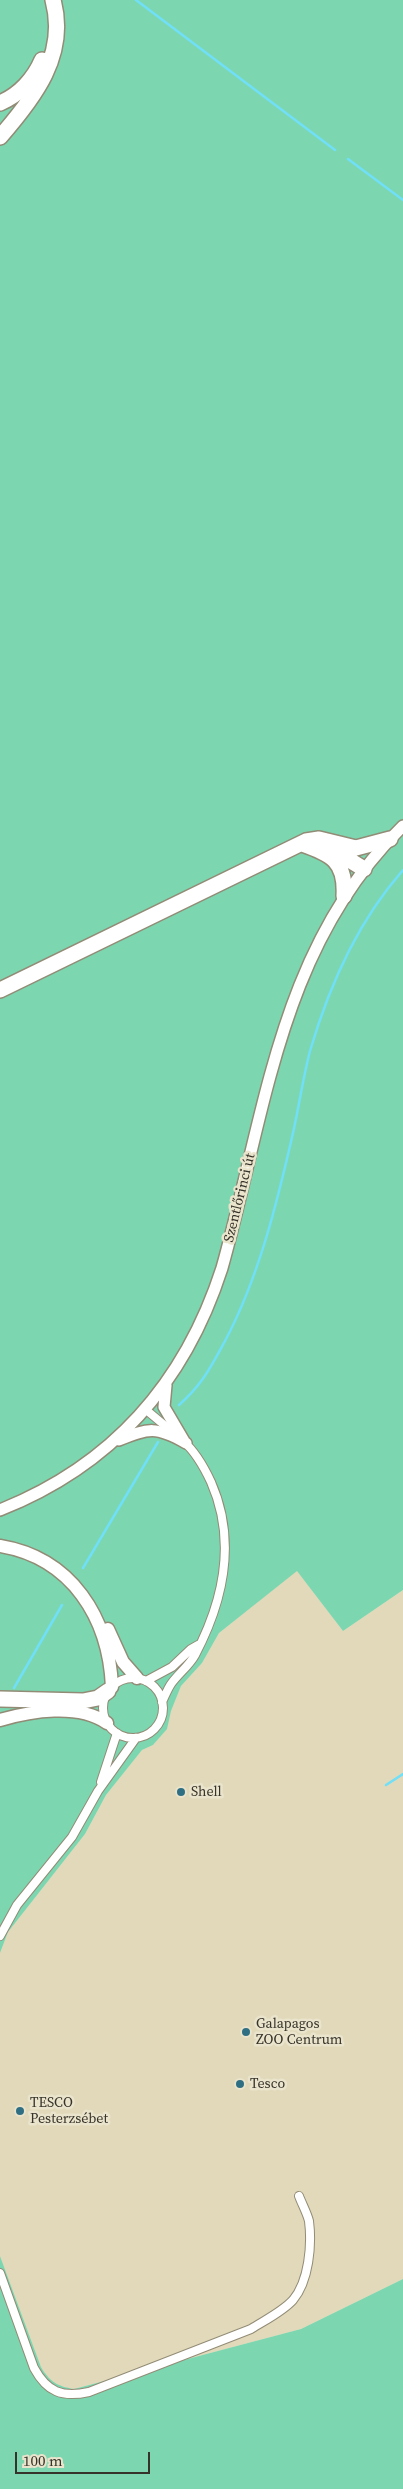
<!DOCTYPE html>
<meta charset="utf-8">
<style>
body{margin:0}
#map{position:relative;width:403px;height:2489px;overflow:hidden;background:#eae4cc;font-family:"Source Serif 4",serif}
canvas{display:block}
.scale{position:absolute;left:15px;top:2452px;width:135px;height:22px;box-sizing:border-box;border:2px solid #36332a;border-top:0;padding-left:6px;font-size:15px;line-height:18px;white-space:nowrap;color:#36332a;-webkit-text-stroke:4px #eae4cc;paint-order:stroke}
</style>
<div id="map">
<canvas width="403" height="2489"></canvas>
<div class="scale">100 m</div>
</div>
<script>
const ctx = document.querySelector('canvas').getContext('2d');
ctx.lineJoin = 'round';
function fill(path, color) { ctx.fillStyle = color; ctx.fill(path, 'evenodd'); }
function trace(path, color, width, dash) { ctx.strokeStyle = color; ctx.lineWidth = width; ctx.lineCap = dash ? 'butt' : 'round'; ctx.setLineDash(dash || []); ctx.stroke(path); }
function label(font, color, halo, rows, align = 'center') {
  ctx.font = font + ' "Source Serif 4",serif'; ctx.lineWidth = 5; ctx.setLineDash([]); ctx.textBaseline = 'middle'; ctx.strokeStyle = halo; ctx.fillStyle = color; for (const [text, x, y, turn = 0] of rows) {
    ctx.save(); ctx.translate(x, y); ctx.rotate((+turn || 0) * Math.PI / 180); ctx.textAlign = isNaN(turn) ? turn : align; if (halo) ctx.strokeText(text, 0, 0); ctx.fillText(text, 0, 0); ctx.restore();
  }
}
const built = new Path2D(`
 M297,1570L343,1631L403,1590V2279L301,2329L74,2389L62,2387L49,2381L41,2367L0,2256V1953L8,1932L85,1834L106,1795L142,1750L153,1745L166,1729L171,1711L181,1686L202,1663L219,1633Z`);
const green = new Path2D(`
 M0,0H403V1590L343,1631L297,1571L219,1633L202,1663L181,1686L171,1711L167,1729L153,1745L142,1750L106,1795L85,1834L8,1932L0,1953Z
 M0,2256L41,2367C50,2382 57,2386 74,2389L301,2329L403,2279V2489H0Z`);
const stream = new Path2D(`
 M136,0L335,150
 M348,159L403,200
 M179,1405C202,1385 211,1367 225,1341C259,1277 277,1203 293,1133C299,1106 303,1078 310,1051C329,986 358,921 403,870
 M83,1568L158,1442
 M14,1688L62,1605
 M386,1785L403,1774`);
const minor = new Path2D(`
 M145,1409L175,1434
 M103 1708a30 30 0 1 1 60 0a30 30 0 1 1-60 0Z
 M146,1681L172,1667L191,1649L198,1645
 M162,1702C165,1696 167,1690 171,1684C178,1674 189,1666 195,1655C224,1600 237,1541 211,1482C204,1467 196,1452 183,1441
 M101,1782L117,1733
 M0,1936L17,1905L72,1837L98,1791L136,1738
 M0,2273L34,2368C47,2392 62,2398 89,2392L251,2329C265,2320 282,2312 293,2300C309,2281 312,2245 309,2221C307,2213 302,2204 299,2196`);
const secondary = new Path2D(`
 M166,1385L164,1407L184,1441
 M119,1440C149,1428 156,1426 186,1443
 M0,1510C113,1465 185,1383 222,1268C266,1111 280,945 403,826`);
const primary = new Path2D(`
 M0,1546C72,1558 109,1618 112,1687
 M108,1629L123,1662L137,1678
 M0,1720C31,1711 78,1703 107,1723`);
const motorway = new Path2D(`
 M0,103C19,95 34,79 42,60
 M0,137C34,98 68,55 53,0
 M302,844C331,854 346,861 344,896
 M333,850L364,869
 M0,990L306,841L319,839L356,848L390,839
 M0,1699L83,1701L98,1698L108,1691`);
const markers = [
 [181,1792,5,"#2f6f83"],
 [246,2032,5,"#2f6f83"],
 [240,2084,5,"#2f6f83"],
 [20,2111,5,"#2f6f83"]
];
const streetNames = [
 ["Szentlőrinci út",240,1198,-76]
];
const poiNames = [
 ["Shell",191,1792],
 ["Galapagos",256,2024],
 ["ZOO Centrum",256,2040],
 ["Tesco",250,2084],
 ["TESCO",30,2103],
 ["Pesterzsébet",30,2119]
];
fill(built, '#e1d9ba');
fill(green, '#7cd7b1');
trace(stream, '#70dff7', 2.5);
trace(minor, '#928c76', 10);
trace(secondary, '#928c76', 14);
trace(primary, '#928c76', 15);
trace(motorway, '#928c76', 18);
trace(minor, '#fff', 8);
trace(secondary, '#fff', 11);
trace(primary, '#fff', 12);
trace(motorway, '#fff', 15);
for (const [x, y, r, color] of markers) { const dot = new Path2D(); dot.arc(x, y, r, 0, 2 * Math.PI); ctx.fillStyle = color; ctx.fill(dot); trace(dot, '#eae4cc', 2); }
label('14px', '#36332a', '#eae4cc', streetNames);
label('14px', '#36332a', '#eae4cc', poiNames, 'left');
</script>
